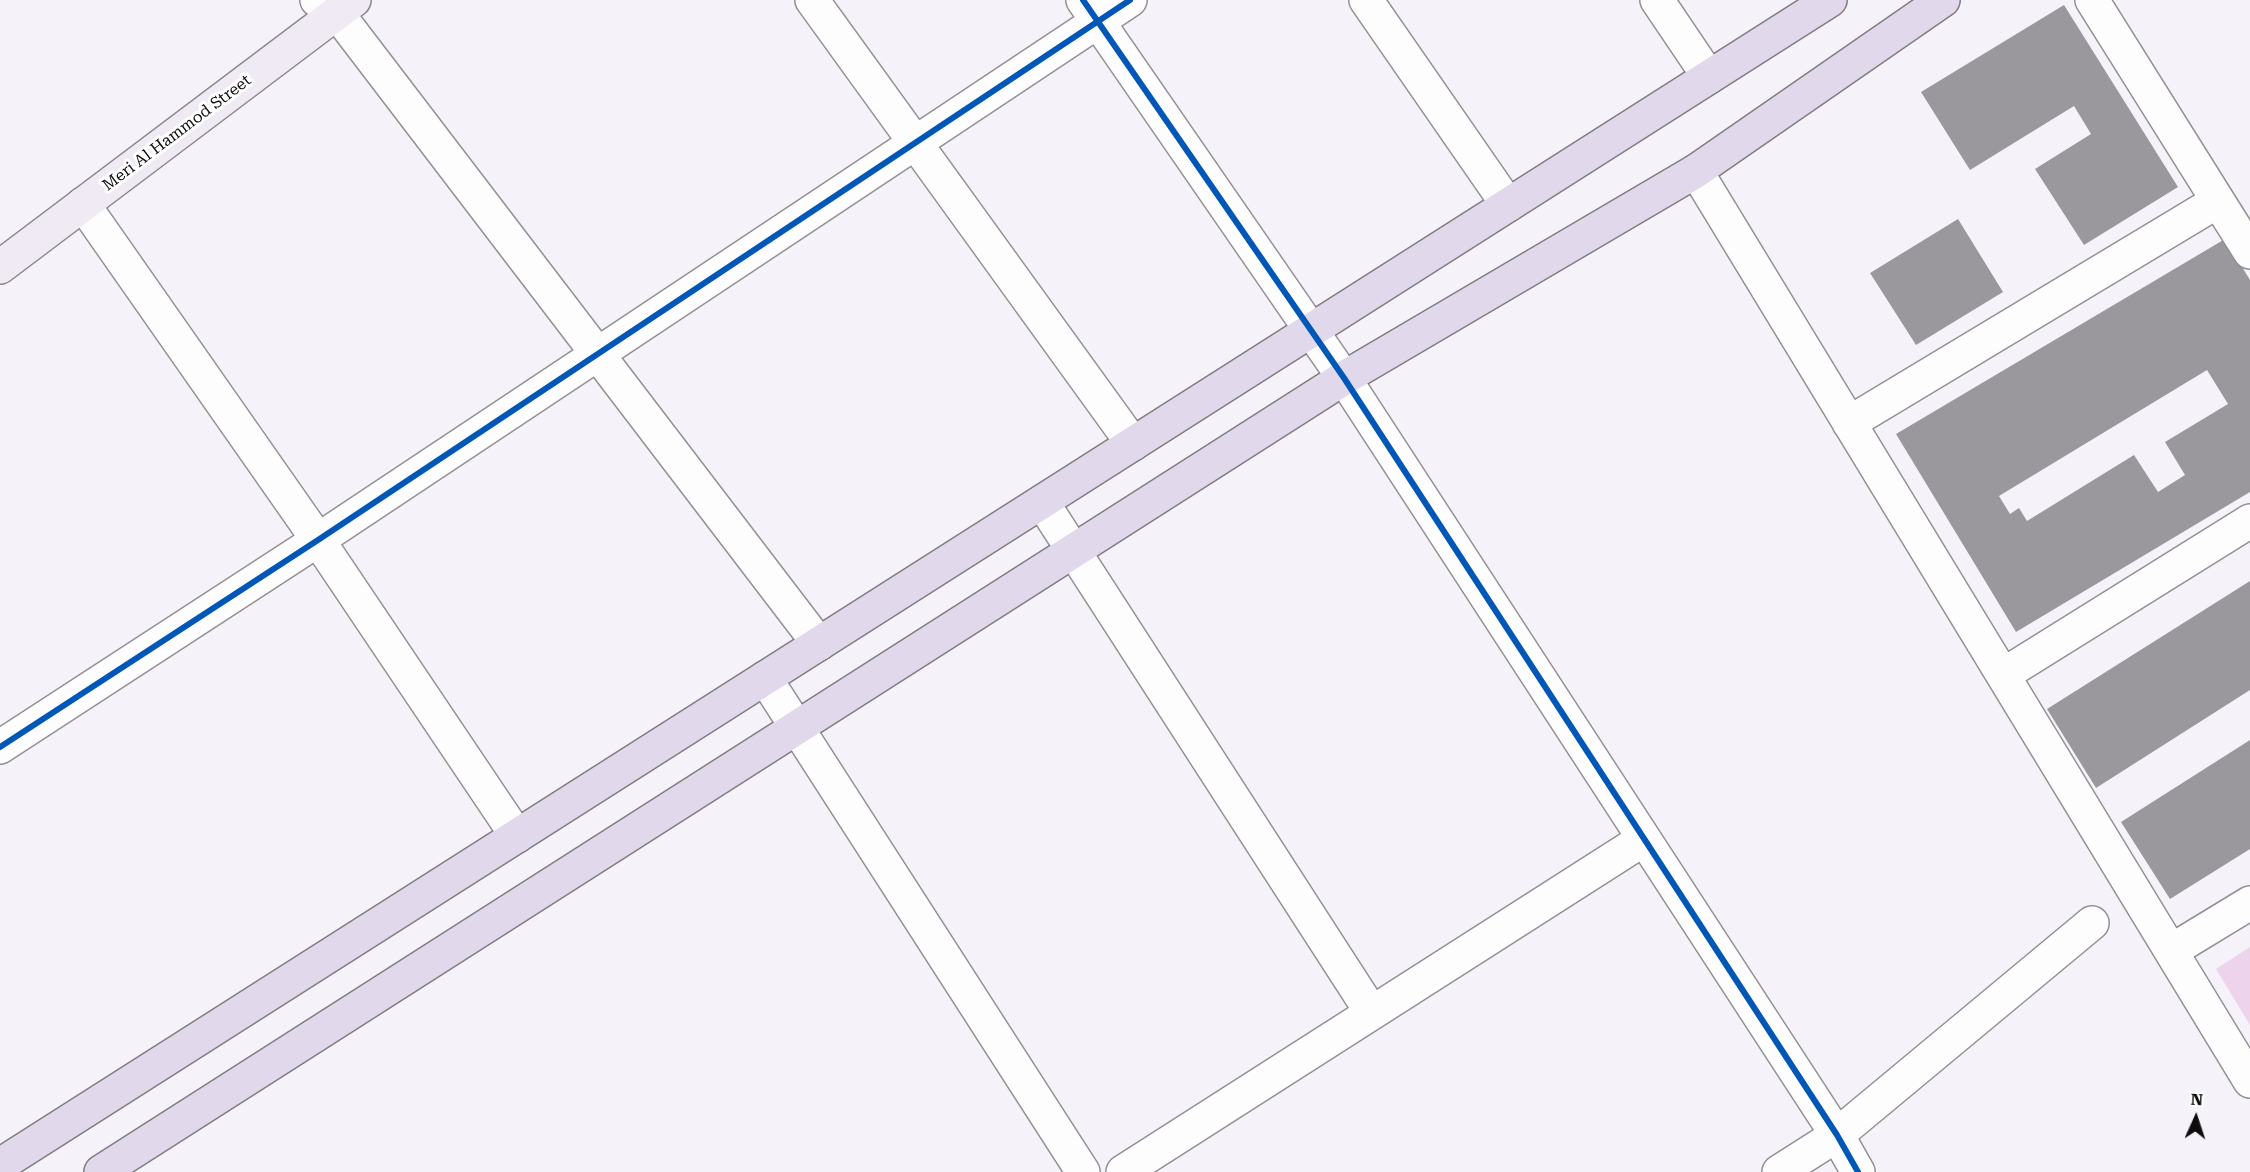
<!DOCTYPE html>
<style>
body{margin:0}
#map{position:relative;width:2250px;height:1172px;overflow:hidden;background:#f6f2fa;font-family:"Roboto Serif",serif}
canvas{display:block}
.north{position:absolute;left:2166px;top:1088px;width:60px;height:60px;-webkit-text-stroke:4px #fff;paint-order:stroke;rotate:3deg;font-size:16px;font-weight:700;line-height:24px;text-align:center;color:#0d0d0d}
.north::after{content:'';display:block;margin:auto;width:21px;height:27px;background:#0d0d0d;clip-path:polygon(50% 0,100% 100%,50% 72%,0 100%)}
</style>
<div id="map">
<canvas width="2250" height="1172"></canvas>
<div class="north">N</div>
</div>
<script>
const ctx = document.querySelector('canvas').getContext('2d');
ctx.lineJoin = 'round';
function fill(path, color) { ctx.fillStyle = color; ctx.fill(path, 'evenodd'); }
function trace(path, color, width, dash) { ctx.strokeStyle = color; ctx.lineWidth = width; ctx.lineCap = dash ? 'butt' : 'round'; ctx.setLineDash(dash || []); ctx.stroke(path); }
function label(font, color, halo, rows, align = 'center') {
  ctx.font = font + ' "Roboto Serif",serif'; ctx.lineWidth = 6; ctx.setLineDash([]); ctx.textBaseline = 'middle'; ctx.strokeStyle = halo; ctx.fillStyle = color; for (const [text, x, y, turn = 0] of rows) {
    ctx.save(); ctx.translate(x, y); ctx.rotate((+turn || 0) * Math.PI / 180); ctx.textAlign = isNaN(turn) ? turn : align; if (halo) ctx.strokeText(text, 0, 0); ctx.fillText(text, 0, 0); ctx.restore();
  }
}
const green = new Path2D(`
 M2250,947V1025L2216,969Z`);
const building = new Path2D(`
 M2064,5L2178,187L2084,245L2035,169L2091,134L2074,106L1970,170L1921,92Z
 M1958,219L2003,292L1916,345L1870,273Z
 M2225,239L2250,280V492L2016,632L1896,434ZM2207,370L2228,404L2165,442L2185,475L2158,492L2134,455L2027,521L2019,508L2010,514L1999,496Z
 M2250,581V690L2096,788L2047,709Z
 M2250,740V849L2170,899L2121,822Z`);
const street = new Path2D(`
 M317,0L337,13L819,644
 M812,0L1133,444
 M1083,0L1344,378L1837,1135L1858,1172
 M1366,0L1508,205
 M1657,0L1709,77
 M2092,0L2250,252
 M1696,171L2250,1081
 M83,204L318,540L517,836
 M1849,423L2218,201
 M1042,502L1372,1013
 M2003,675L2250,521
 M765,678L1083,1172
 M0,747L318,540L1130,0
 M2171,951L2250,903
 M1123,1172L1644,839
 M1779,1172L1837,1135L2092,923`);
const secondary = new Path2D(`
 M0,267L354,0`);
const primary = new Path2D(`
 M0,1165L1830,0
 M101,1172L1344,378L1696,171L1943,0`);
const cycleway = new Path2D(`
 M1083,0L1344,378L1837,1135L1858,1172
 M0,747L318,540L1130,0`);
const streetNames = [
 ["Meri Al Hammod Street",177,133,-37]
];
fill(green, '#edd3ec');
fill(building, '#9a989d');
trace(street, '#929094', 36);
trace(secondary, '#89878a', 36);
trace(primary, '#7f7d81', 36);
trace(street, '#fefdfe', 33);
trace(secondary, '#efeaf4', 33);
trace(primary, '#e1d9eb', 33);
trace(cycleway, '#0057b8', 6);
label('16px', '#0d0d0d', '#fff', streetNames);
</script>
